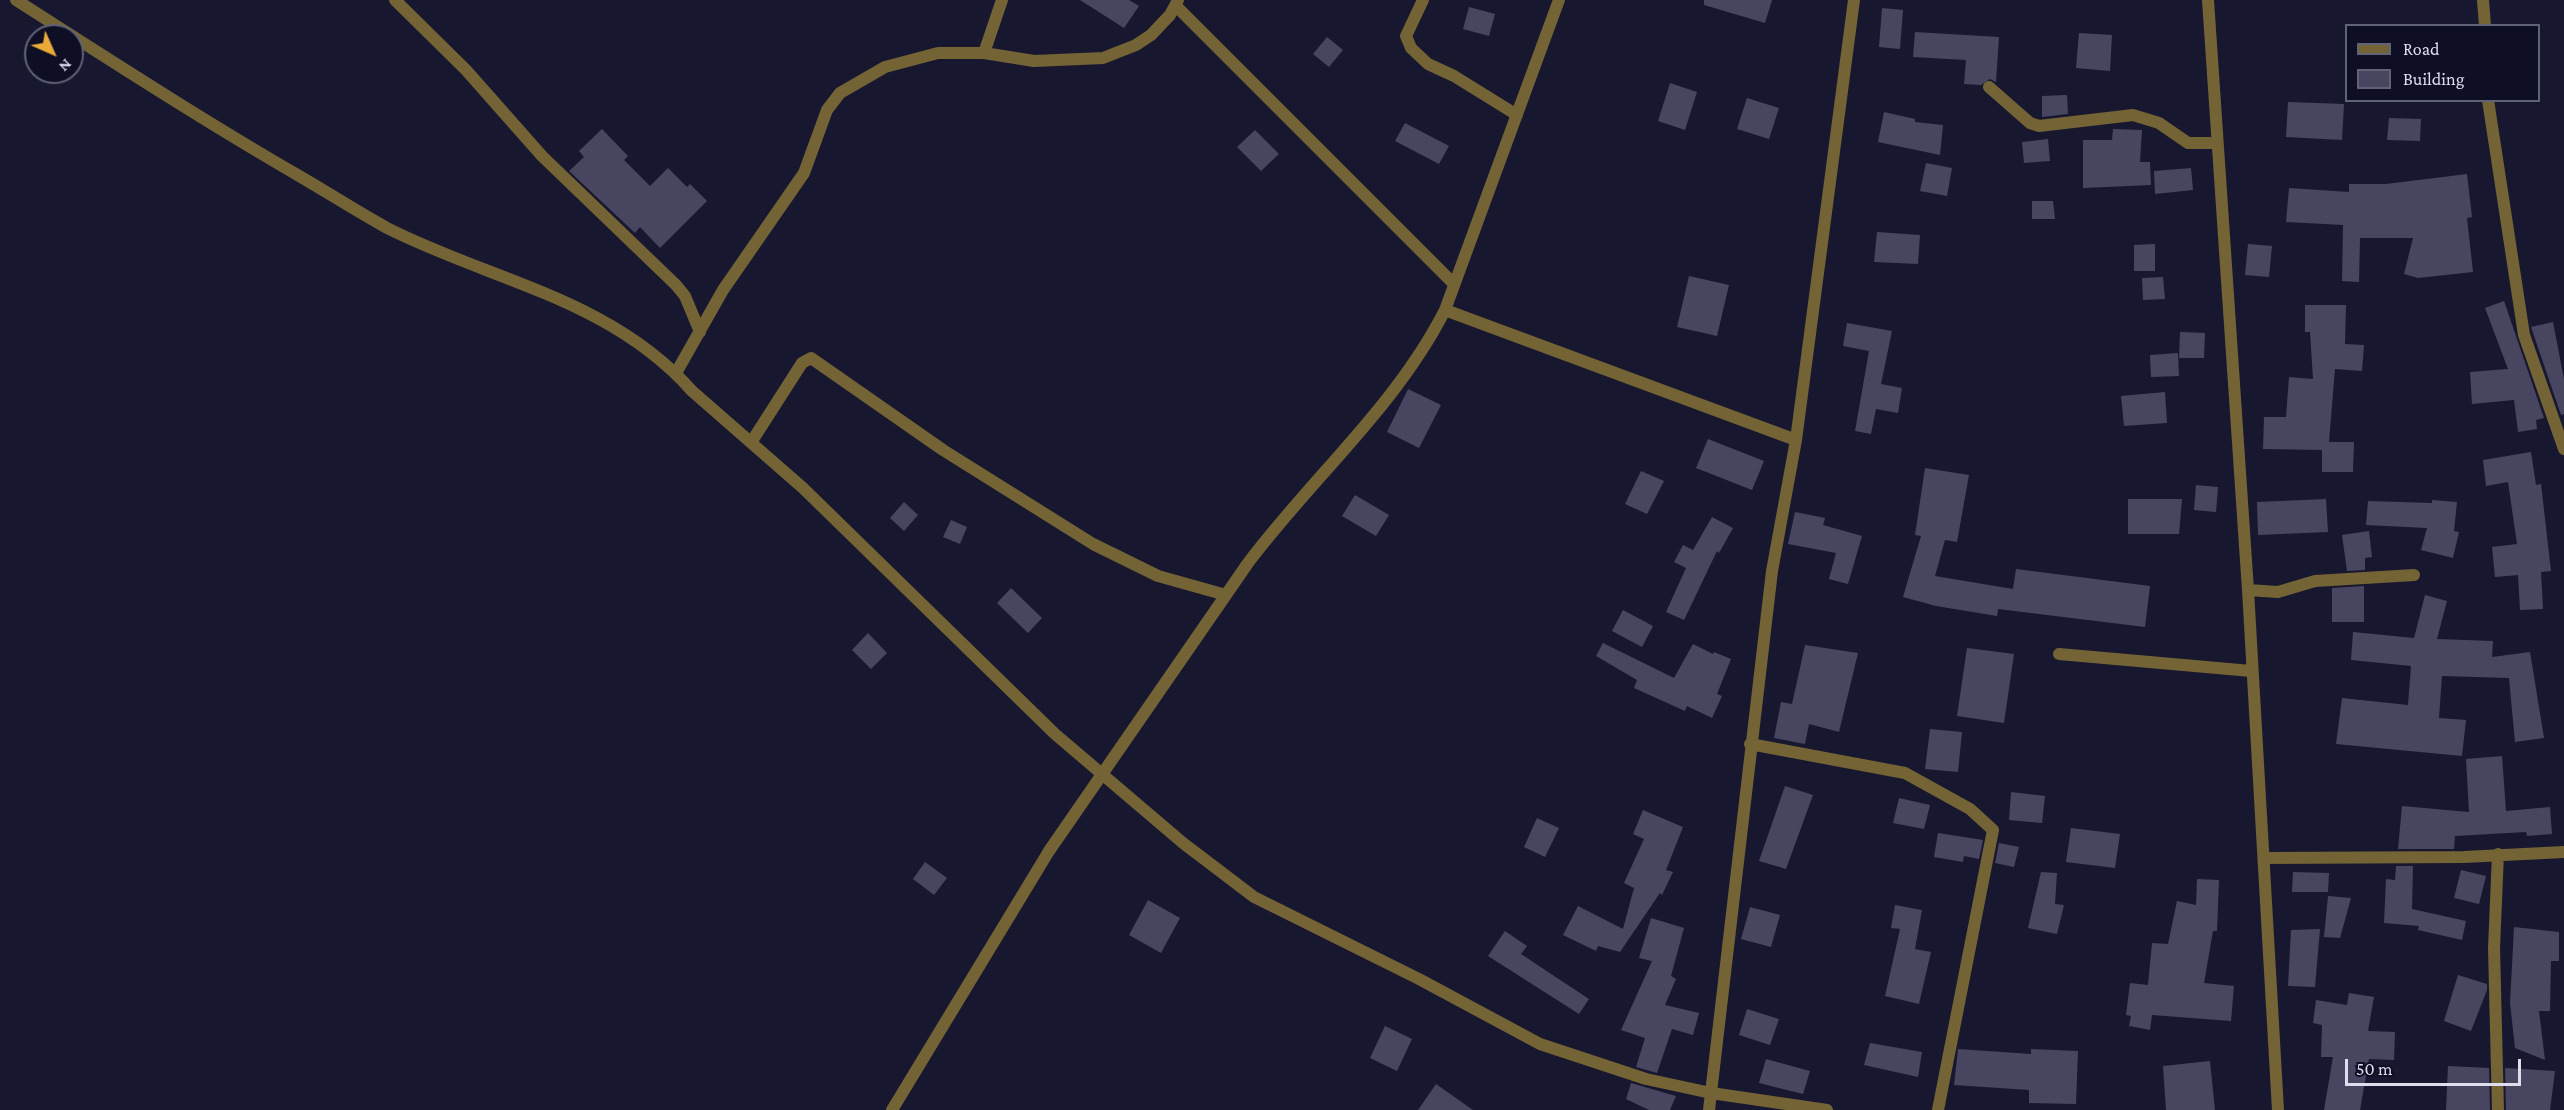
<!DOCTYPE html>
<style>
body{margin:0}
#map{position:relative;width:2564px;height:1110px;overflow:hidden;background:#17182f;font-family:"Crimson Pro",serif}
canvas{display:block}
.legend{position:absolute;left:2345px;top:24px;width:195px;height:78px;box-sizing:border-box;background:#0e0f24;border:2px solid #606275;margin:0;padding:8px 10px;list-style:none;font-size:18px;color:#dcdeee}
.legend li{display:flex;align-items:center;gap:12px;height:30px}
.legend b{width:30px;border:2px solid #606275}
.north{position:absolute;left:24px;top:24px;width:60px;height:60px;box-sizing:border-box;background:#0e0f24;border:2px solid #606275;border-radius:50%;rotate:135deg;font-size:16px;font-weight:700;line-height:24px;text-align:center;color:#dcdeee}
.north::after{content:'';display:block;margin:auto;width:21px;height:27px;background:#e9aa38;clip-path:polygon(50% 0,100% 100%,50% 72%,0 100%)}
.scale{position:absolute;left:2345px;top:1059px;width:176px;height:27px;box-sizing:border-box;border:3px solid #dcdeee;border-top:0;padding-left:8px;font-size:18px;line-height:21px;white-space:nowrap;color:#dcdeee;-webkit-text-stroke:4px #0e0f24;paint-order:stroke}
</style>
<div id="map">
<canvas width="2564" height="1110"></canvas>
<ul class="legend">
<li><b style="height:8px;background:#746334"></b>Road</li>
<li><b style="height:16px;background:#484560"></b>Building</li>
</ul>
<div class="north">N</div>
<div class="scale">50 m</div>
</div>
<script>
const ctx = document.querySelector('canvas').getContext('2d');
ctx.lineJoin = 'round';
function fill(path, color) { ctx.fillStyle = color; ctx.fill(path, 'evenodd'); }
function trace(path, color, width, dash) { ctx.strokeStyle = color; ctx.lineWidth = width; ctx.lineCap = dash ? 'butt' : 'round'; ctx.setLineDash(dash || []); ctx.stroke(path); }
const building = new Path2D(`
 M1080,0H1129L1139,6L1124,28Z
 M1704,0H1772L1765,23L1704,5Z
 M1469,7L1495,14L1489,36L1463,29Z
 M1882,8L1903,10L1900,49L1879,47Z
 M1915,32L1999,37L1996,82L1990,79L1981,85L1964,84L1966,60L1913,57Z
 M2079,33L2112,35L2110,71L2076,68Z
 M1327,37L1343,50L1329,67L1313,54Z
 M1670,83L1697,92L1685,130L1658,121Z
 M2067,95L2068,114L2042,117V96Z
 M1747,98L1779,108L1769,139L1737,129Z
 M2288,102L2344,104L2342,140L2286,137Z
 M1884,112L1915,119V122L1943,125L1940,155L1878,142Z
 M2389,118L2421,119L2420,141L2387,140Z
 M1405,123L1449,146L1439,164L1395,141Z
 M602,129L628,156L624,160L650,186L668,168L687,187L690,184L707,201L660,248L640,227L635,233L569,171L584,157L579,151Z
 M2113,129L2142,130L2140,162H2150L2151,185L2083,188V140H2112Z
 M1255,130L1279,154L1261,171L1237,147Z
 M2048,139L2050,161L2024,163L2022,142Z
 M1926,163L1952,168L1947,196L1920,191Z
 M2191,168L2193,190L2155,194L2154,171Z
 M2467,174L2472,217L2467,218L2473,272L2418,278L2404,274L2413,238H2360L2359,282L2342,281L2343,225L2286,222L2289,188L2349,192V184H2386Z
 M2032,201H2053L2055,219H2032Z
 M1877,232L1920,235L1918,264L1874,262Z
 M2155,244V271H2134V245Z
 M2248,244L2272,246L2269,277L2245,275Z
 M1689,276L1729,285L1717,336L1677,327Z
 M2163,277L2165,299L2143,300L2142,278Z
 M2504,301L2544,418L2536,420L2537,429L2518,432L2514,400L2472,404L2470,372L2508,369L2485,308Z
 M2305,305H2346L2345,344L2364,345L2362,371L2335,369L2329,442H2354L2353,472H2322V450L2263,449L2264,417H2286L2289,377L2313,379L2310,332H2305Z
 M2553,322L2564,379V414L2561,415L2531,327Z
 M1847,323L1892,331L1881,384L1902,388L1898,413L1876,409L1871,434L1855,431L1869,351L1843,346Z
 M2180,332L2205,333L2204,358H2179Z
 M2178,353L2179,376L2151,377L2150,355Z
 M1408,389L1441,405L1419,448L1387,432Z
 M2165,392L2167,423L2124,426L2121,396Z
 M1708,439L1764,461L1752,490L1696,468Z
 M2531,452L2536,485L2541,484L2551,571L2541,572L2543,609L2520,610L2518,575L2495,577L2492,547L2517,544L2508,482L2486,486L2483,460Z
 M1925,468L1969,475L1957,542L1945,540L1935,576L2013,589L2016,569L2150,586L2145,627L1998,609L1997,616L1936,606L1903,597L1921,536L1915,535Z
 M1641,471L1664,481L1647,514L1625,504Z
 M2196,485L2218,487L2216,512L2194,510Z
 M1355,495L1389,515L1376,536L1342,516Z
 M2128,499H2182L2179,534H2128Z
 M2326,499L2328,532L2258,535L2257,502Z
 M2432,500L2457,502L2454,531L2459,532L2453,558L2421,550L2427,528L2366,525L2368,501L2432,503Z
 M904,502L918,515L904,531L890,518Z
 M1795,512L1825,518L1823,525L1862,536L1848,584L1829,579L1836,553L1788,544Z
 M1712,517L1733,528L1719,553L1717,551L1684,620L1666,612L1686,568L1674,562L1683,545L1693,550Z
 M951,520L967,527L960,544L943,537Z
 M2369,531L2372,557L2365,558V570L2347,571L2342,535Z
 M2364,586V622H2332V588Z
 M1011,588L1042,618L1028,633L997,603Z
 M2425,595L2447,601L2437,639L2493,641L2492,657L2530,652L2544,738L2515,742L2509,678L2442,676L2439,718L2466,720L2462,756L2336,744L2342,698L2408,705L2411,666L2351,660L2353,632L2414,638Z
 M1623,610L1653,626L1642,647L1612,631Z
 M868,633L887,653L871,669L852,650Z
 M1603,643L1674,678L1693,644L1713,654L1714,652L1731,659L1717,694L1722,696L1712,718L1687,706L1685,711L1634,688L1637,680L1596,656Z
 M1805,645L1858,653L1839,732L1809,724L1805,744L1774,738L1781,702L1792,704Z
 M1967,648L2014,654L2004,723L1957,716Z
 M1930,729L1962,732L1958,772L1925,769Z
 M2502,756L2506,811L2550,807L2552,834L2527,836L2526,832L2455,836L2454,849H2398L2402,806L2469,812L2466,759Z
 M1785,786L1813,795L1786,869L1759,861Z
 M2011,792L2045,796L2042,823L2009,820Z
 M1899,798L1930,805L1924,829L1893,823Z
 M1643,810L1683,827L1666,870L1673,872L1662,895L1660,893L1620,952L1598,946L1596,951L1563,935L1578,906L1623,929L1634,888L1624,883L1644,839L1633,834Z
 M1537,818L1559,828L1545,857L1524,847Z
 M2071,828L2120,834L2115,868L2066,862Z
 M1938,833L1983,840L1979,859L1964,856L1963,862L1934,857Z
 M1999,843L2019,847L2014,867L1995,863Z
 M925,862L947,878L934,895L913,879Z
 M2396,866H2413L2412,909L2466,921L2462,940L2418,930L2419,926L2384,923L2386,879L2395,880Z
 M2461,870L2486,876L2479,904L2454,898Z
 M2041,872L2057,873L2055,904L2064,905L2057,934L2028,928Z
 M2293,872L2329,873L2328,892H2292Z
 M2197,879L2219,880L2217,931H2213L2204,983L2234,986L2231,1021L2152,1015L2150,1030L2129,1026L2131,1016L2126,1015L2130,983L2148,985L2152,943L2168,944L2177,901L2196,905Z
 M2328,896L2351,898L2340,938L2324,937Z
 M1148,900L1180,918L1161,953L1129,935Z
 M1895,905L1922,910L1915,949L1931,952L1919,1004L1885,996L1900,929L1891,928Z
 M1750,907L1780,915L1771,947L1741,939Z
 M1651,918L1684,928L1671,976L1676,979L1665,1005L1699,1013L1693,1035L1672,1029L1657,1073L1636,1067L1645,1038L1621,1030L1652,961L1639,958Z
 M2514,927L2559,932V961H2551L2550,1011H2539L2545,1060L2515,1048L2510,1003Z
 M2320,929L2315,987L2288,986L2291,930Z
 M1505,931L1527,946L1521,954L1589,999L1579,1014L1488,956Z
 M2458,975L2487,984V990L2471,1031L2444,1021Z
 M2349,993L2374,997L2368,1031L2395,1032L2394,1060L2369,1059L2360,1110H2324L2333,1057H2321L2322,1025L2313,1023L2316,1000L2347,1005Z
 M1747,1009L1779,1019L1770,1045L1739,1035Z
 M1385,1026L1412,1039L1397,1071L1370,1058Z
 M1870,1043L1922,1052L1918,1077L1864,1065Z
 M1958,1049L2031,1054V1049L2078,1051L2076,1104L2029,1103V1090L1954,1085Z
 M1766,1059L1810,1071L1803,1094L1759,1083Z
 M2210,1061L2215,1110H2166L2163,1066Z
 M2448,1066L2489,1068L2490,1110H2446Z
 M2505,1068L2555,1071L2550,1110H2506Z
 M1631,1083L1676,1096L1670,1110H1649L1626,1099Z
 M1436,1084L1473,1110H1418Z`);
const minor = new Path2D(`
 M16,0C110,60 204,121 301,177C330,194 358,212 387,228C492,281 611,299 692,391L803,488L1055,734L1183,843L1254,897L1419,979L1540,1044L1646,1079L1711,1093L1827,1110
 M395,0L466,70L542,156L676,285L685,296L700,332
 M1423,0L1406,36L1411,48L1428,64L1454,76L1517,115
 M2208,0L2248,590L2278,1110
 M2483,0L2485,26
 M1176,6L1454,284
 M984,53L1002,0
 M1989,87L2030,123L2039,126L2133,115L2159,123L2188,143H2216
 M2488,100L2524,335L2564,449
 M1445,310L1796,440
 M676,373L723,290L804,173L827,110L840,93L885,67L938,53H984L1034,61L1103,58L1136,45L1151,35L1170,15L1178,0
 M752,441L802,363L811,358L943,450L1093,544L1158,576L1226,595
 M2248,590L2278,592L2315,581L2414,575
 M2059,654L2251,671
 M1750,744L1905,773L1970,809L1993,830L1938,1110
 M2498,854L2494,948L2498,1110
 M2265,858L2464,857L2564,852
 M892,1110L1049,851L1248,563C1312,478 1397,405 1445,310L1559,0
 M1709,1110L1772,571L1796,440L1854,0`);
fill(building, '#484560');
trace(minor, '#746334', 12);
</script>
